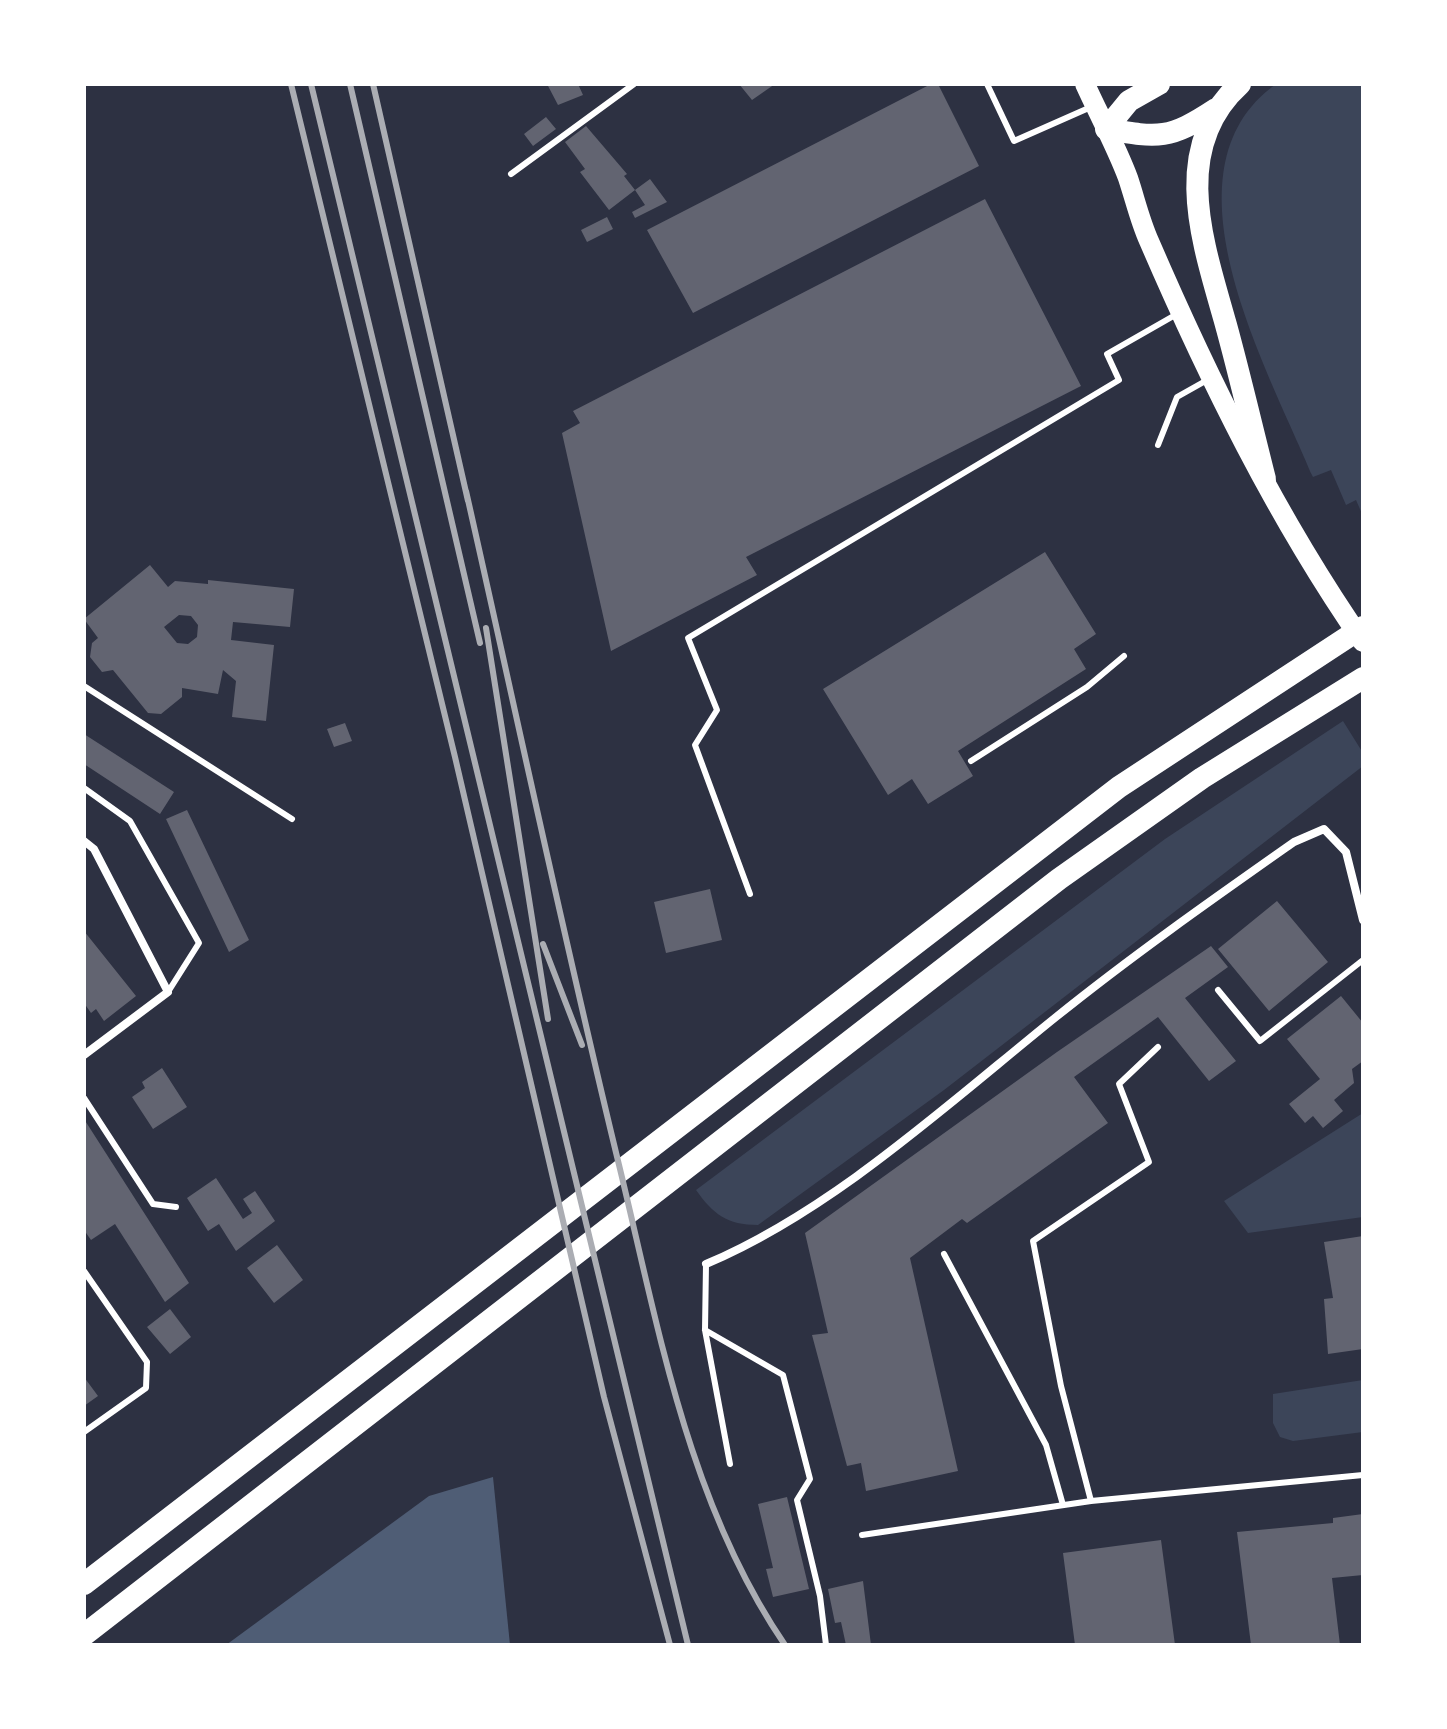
<!DOCTYPE html>
<style>
body{margin:0}
#map{position:relative;width:1447px;height:1729px;overflow:hidden;background:#2d3142;font-family:Manrope,sans-serif}
canvas{display:block}
.frame{position:absolute;inset:0;border:86px solid #fff;pointer-events:none}
</style>
<div id="map">
<canvas width="1447" height="1729"></canvas>
<div class="frame"></div>
</div>
<script>
const ctx = document.querySelector('canvas').getContext('2d');
ctx.lineJoin = 'round';
function fill(path, color) { ctx.fillStyle = color; ctx.fill(path, 'evenodd'); }
function trace(path, color, width, dash) { ctx.strokeStyle = color; ctx.lineWidth = width; ctx.lineCap = dash ? 'butt' : 'round'; ctx.setLineDash(dash || []); ctx.stroke(path); }
const green = new Path2D(`
 M1276,84H1363V516L1356,500L1346,505L1331,470L1313,477C1270,372 1154,171 1276,84Z
 M1343,721L1363,753V766L944,1090L758,1225C727,1225 713,1214 696,1190L1165,839Z
 M1363,1113V1217L1248,1233L1224,1201Z
 M1363,1380V1432L1293,1441L1280,1437L1273,1423V1394Z`);
const water = new Path2D(`
 M493,1477L510,1645H226L429,1496Z`);
const building = new Path2D(`
 M547,84H578L583,95L558,105Z
 M739,84H775L752,100Z
 M931,84H938L979,166L693,313L647,230Z
 M546,117L556,129L533,146L524,134Z
 M586,126L627,174L624,176L635,190L650,179L667,202L635,218L632,212L645,205L635,190L609,210L580,172L585,169L565,142Z
 M985,199L1081,386L746,557L757,575L611,651L562,433L580,423L573,411Z
 M607,217L613,229L587,242L581,230Z
 M1045,552L1096,634L1074,649L1086,669L958,751L973,776L928,804L912,779L888,795L823,689Z
 M150,565L168,587L175,581L208,584V580L294,589L290,627L233,622L231,640L274,645L266,721L232,717L236,681L223,670L218,694L182,688V697L161,714L148,713L113,670L102,672L90,657L92,643L98,638L84,619ZM179,615L191,616L198,625L197,637L188,644L177,643L164,627Z
 M345,723L352,741L334,747L327,729Z
 M84,734L174,792L160,814L84,764Z
 M187,810L249,940L229,952L166,819Z
 M710,889L722,940L666,953L654,902Z
 M1277,901L1328,962L1269,1011L1218,949Z
 M84,931L136,996L104,1021L96,1009L91,1013L84,1003Z
 M1211,946L1228,967L1185,998L1236,1061L1209,1081L1158,1017L1074,1077L1108,1123L967,1223L962,1219L910,1258L958,1471L866,1491L861,1463L847,1466L812,1335L828,1333L805,1233L1057,1052Z
 M1341,996L1363,1023V1061L1352,1069L1354,1083L1334,1100L1343,1111L1323,1128L1313,1116L1305,1123L1289,1104L1320,1079L1287,1039Z
 M162,1068L187,1107L153,1129L132,1097L145,1088L142,1082Z
 M84,1119L189,1283L165,1302L115,1224L91,1240L84,1230Z
 M216,1178L243,1219L252,1213L243,1199L255,1191L275,1221L236,1251L219,1224L208,1231L187,1198Z
 M1363,1236V1349L1328,1354L1324,1299L1333,1298L1324,1242Z
 M277,1245L303,1280L274,1303L247,1268Z
 M170,1309L191,1337L170,1354L147,1327Z
 M84,1377L98,1396L84,1406Z
 M787,1497L809,1589L773,1597L766,1569L773,1568L758,1504Z
 M1363,1514V1575L1332,1578L1340,1645H1251L1237,1532L1333,1523V1518Z
 M1161,1540L1175,1645H1075L1063,1553Z
 M863,1581L871,1645H846L841,1622L835,1623L828,1589Z`);
const service = new Path2D(`
 M987,84L1014,141L1091,107
 M511,174L634,84
 M1158,445L1177,397L1209,379
 M84,686L292,819
 M971,761L1087,687L1124,656
 M84,788L130,821L199,943L168,992
 M750,894L695,745L717,710L688,638L1119,380L1107,354L1177,314
 M1218,990L1260,1041L1363,960
 M84,1098L153,1204L176,1207
 M944,1254L1046,1445L1063,1505
 M706,1264L705,1330L730,1464
 M84,1271L147,1362L146,1388L84,1432
 M705,1330L783,1375L810,1479L797,1500L820,1596L826,1645
 M1091,1501L1061,1386L1033,1241L1149,1162L1119,1084L1158,1047
 M862,1535L1091,1501L1363,1475`);
const minor = new Path2D(`
 M84,841L94,849L168,992L84,1055
 M706,1264C832,1211 949,1103 1056,1017C1133,955 1213,899 1294,842L1324,829L1346,852L1363,920`);
const primary = new Path2D(`
 M1085,84C1099,115 1116,146 1128,178C1135,199 1140,221 1149,241C1209,380 1277,518 1363,642`);
const trunk = new Path2D(`
 M1159,84L1129,101L1106,129C1159,138 1169,140 1216,109
 M1240,84C1168,149 1204,246 1226,325C1240,376 1252,428 1265,479
 M84,1584L1119,787L1363,627
 M84,1635L1059,879L1202,778L1363,678`);
const rail = new Path2D(`
 M291,84L455,757L604,1397L670,1645
 M311,84L688,1645
 M350,84L480,643
 M373,84L468,501
 M466,491C517,717 565,944 620,1169C659,1330 689,1505 785,1645
 M486,628L548,1019
 M543,944L582,1045`);
fill(green, '#3c4559');
fill(water, '#4f5d75');
fill(building, '#626471');
trace(service, '#fff', 6);
trace(minor, '#fff', 8);
trace(primary, '#fff', 20);
trace(trunk, '#fff', 22);
trace(rail, '#abadb3', 6);
</script>
